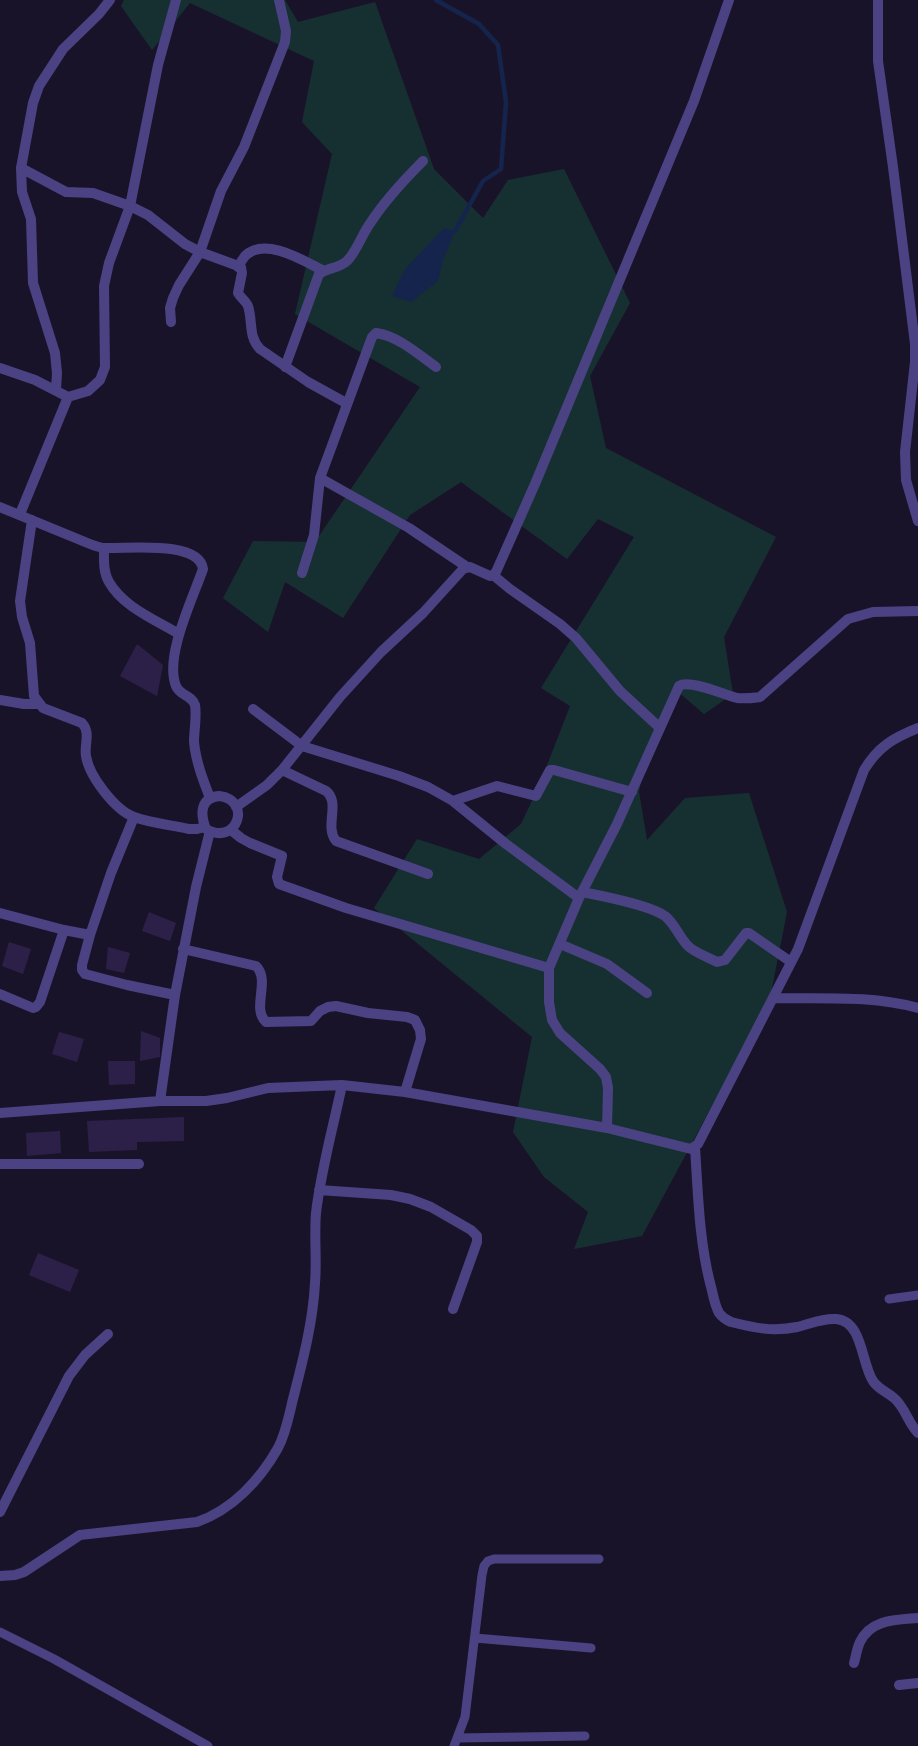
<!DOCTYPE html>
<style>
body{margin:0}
canvas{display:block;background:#191329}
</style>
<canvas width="918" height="1746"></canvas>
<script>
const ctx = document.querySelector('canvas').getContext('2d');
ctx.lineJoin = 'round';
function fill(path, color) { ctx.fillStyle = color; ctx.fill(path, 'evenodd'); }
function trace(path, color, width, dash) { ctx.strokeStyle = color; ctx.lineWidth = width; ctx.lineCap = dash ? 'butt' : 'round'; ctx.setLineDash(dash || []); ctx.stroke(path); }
const green = new Path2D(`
 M124,0H285L298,22L375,2L434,169L483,218L508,180L564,169L630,303L590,376L606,448L776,537L724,637L733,694L704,714L676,690L647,746L639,792L647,840L685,798L749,793L787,912L770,998L642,1236L574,1249L588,1212L544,1177L513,1132L532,1037L374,908L417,839L479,859L521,824L539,786L570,706L541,688L634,537L598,519L567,559L461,482L410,515L343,618L285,582L268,632L223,598L253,541L315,542L420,387L295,314L332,154L302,122L314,61L190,3L152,50L121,6Z`);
const water = new Path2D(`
 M444,228L455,231L442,263L438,281L411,302L392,296L405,269Z`);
const stream = new Path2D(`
 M436,0L479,24L498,45L506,102L501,169L483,181L455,231`);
const building = new Path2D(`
 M137,644L163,665L157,696L120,676Z
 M149,912L176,923L170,941L142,931Z
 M9,942L31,949L23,974L2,966Z
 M108,947L130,953L124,973L106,969Z
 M141,1031L160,1038V1057L140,1061Z
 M59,1032L84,1039L77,1062L52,1054Z
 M108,1061H135V1084L109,1085Z
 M184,1117V1141L137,1142V1150L89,1152L87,1121Z
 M60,1131L61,1153L27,1156L26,1133Z
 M38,1253L79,1270L70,1292L29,1275Z`);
const service = new Path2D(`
 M889,1299L918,1295
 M0,1632L54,1659L208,1746
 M475,1638L591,1648
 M457,1738L585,1736
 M454,1746L465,1717L482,1575L484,1566L488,1561L494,1559H599`);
const minor = new Path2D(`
 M878,0V61L893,167L915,344V362L905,452L906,480L918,521
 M21,168L66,192L93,193L130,206L148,215L185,244L200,252L241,267L242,273L238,293C241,298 246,301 248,306C253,322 248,336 260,349L308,382L346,403
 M238,267C240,263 243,259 245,256C265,236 304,261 324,271
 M171,322L170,308L173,298L179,285L200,252L221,191L244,147L285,42L286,31L279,0
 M285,367L319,274C328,267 338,269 347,261C357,251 362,234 371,222C386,199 404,180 423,161
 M0,368L35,380L68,397L88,391L100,380L105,367L104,286L109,263L130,206L158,65L176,0
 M56,390L57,373L55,353L33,283L31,219L22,192L21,168L33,103L39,86L63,49L99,14L110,0
 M320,478L409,528L467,567
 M0,507L90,544C95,546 101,548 106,548C127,549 199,540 203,569C193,598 164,657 176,686C180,696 192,695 195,705C197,717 194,730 194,742C196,762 203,780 210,798
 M20,514L68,397
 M32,520L20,601L22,617L30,643L34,696L43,708L82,723C91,733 84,744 86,756C89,776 115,810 134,817C151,823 171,825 189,829H197L205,827
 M104,548C104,559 103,572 109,582C123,607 156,620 179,634
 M302,573L314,535L320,478L372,337L376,333C398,336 418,354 436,367
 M493,575L510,589L560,624L576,638L620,691L660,728
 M0,700L24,704H39
 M253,709L302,746L399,776L428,787L453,801L506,844L579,898
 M282,770L326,791C341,803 324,826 336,841L428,874
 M219,796C253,800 237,847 206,829C200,814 200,798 219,796Z
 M453,801L497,786L536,796L550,770H554L632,792
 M236,807L267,785L282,770L340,697L381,652L423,613L463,569L470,567L490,576L493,575L496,572L535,484L694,101L729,0
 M134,817L111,873L90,935L82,965V970L85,974L127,985L175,995
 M231,830L241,838L250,843L282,856L277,877L279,884L346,908L549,968
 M582,892C603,896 649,905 665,916C675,924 679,937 688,946C695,953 708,957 717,962L725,960L746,933H749L791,962
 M0,913L64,930L90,935
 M560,944L607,964L647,993
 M183,949L256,966C271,981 251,1008 266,1022L311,1021L320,1011L328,1007L336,1006L368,1013L407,1017L415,1020L420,1030L421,1039L405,1092
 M0,994L33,1008L36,1007L40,1002L64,930
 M774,998C821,999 872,995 918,1008
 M160,1101L175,995L196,887L210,831
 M0,1113L160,1101H206L227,1098L268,1088L342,1085L405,1092L607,1128L691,1149L698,1144L798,949L864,770C878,747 893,738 918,728
 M607,1128L608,1088L606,1077L600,1069L560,1033L552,1020L549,1002V968L579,898L617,824L679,686C690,679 724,695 737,698C745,699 752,698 760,697L848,619L873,612L918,611
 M695,1147C698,1193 699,1239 710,1283C713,1293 714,1304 719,1313C722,1317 726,1320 731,1322C755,1328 773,1332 797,1327C810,1324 822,1318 836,1319C863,1321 861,1363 873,1381C878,1389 887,1392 894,1398C905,1407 908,1423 918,1433
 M0,1164H139
 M319,1190L391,1195L410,1199L431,1207L471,1230L477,1236V1242L453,1309
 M0,1512L69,1376L85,1355L108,1334
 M0,1576L15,1575L24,1572L80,1535L197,1522C232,1510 260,1480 278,1448C286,1433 289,1415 293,1399C303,1360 313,1322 315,1283C317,1259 314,1236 316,1213C321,1170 333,1128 342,1085
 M854,1663C856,1656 857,1648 860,1642C871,1619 896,1620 918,1618
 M899,1685L918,1683`);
fill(green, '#163032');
fill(water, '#14244c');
trace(stream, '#14244c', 4.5);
fill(building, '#2c2048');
trace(service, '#4b4283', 9);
trace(minor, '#4b4283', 10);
</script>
